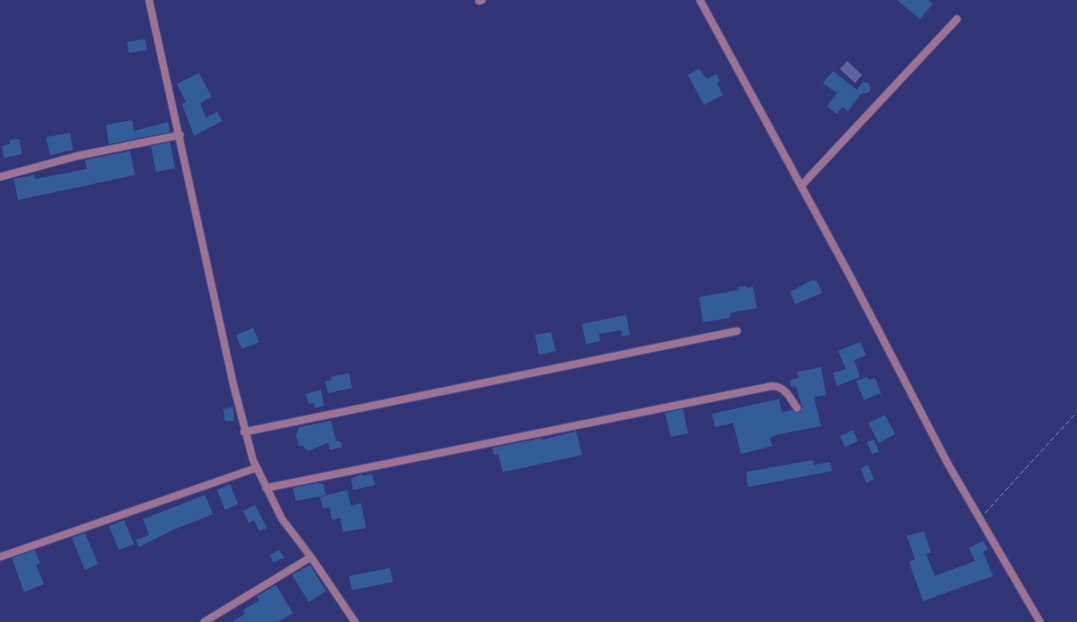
<!DOCTYPE html>
<style>
body{margin:0}
canvas{display:block;background:#323575}
</style>
<canvas width="1077" height="622"></canvas>
<script>
const ctx = document.querySelector('canvas').getContext('2d');
ctx.lineJoin = 'round';
function fill(path, color) { ctx.fillStyle = color; ctx.fill(path, 'evenodd'); }
function trace(path, color, width, dash) { ctx.strokeStyle = color; ctx.lineWidth = width; ctx.lineCap = dash ? 'butt' : 'round'; ctx.setLineDash(dash || []); ctx.stroke(path); }
const water = new Path2D(`
 M847,61L862,75L855,83L840,69Z`);
const building = new Path2D(`
 M897,0H928L933,4L920,19Z
 M145,39L147,50L129,53L127,42Z
 M699,69L707,79L716,74L720,81L717,83L723,95L704,105L688,75Z
 M833,71L857,90L863,82L868,83L871,87L869,92L861,94L848,111L842,107L837,114L827,106L837,93L823,83Z
 M199,73L212,97L200,103L206,118L217,112L222,121L194,136L182,104L186,102L177,84Z
 M132,120L134,131L168,122L170,132L109,144L106,125Z
 M70,133L73,150L50,155L46,137Z
 M19,139L22,154L4,158L2,146L10,144V140Z
 M170,142L175,168L156,172L151,146Z
 M130,151L135,175L18,200L14,179L34,175L35,179L87,169L85,160Z
 M812,280L817,281L822,293L795,304L790,292Z
 M746,286L747,288L753,287L757,308L730,313V318L703,322L699,297L739,290L738,287Z
 M626,315L630,335L622,336L621,330L599,334L600,341L586,344L582,324Z
 M253,328L259,342L242,349L236,335Z
 M551,332L556,351L539,355L535,335Z
 M860,342L866,355L854,360L860,377L837,386L833,373L846,369L838,351Z
 M821,367L826,395L814,397L821,426L776,435L770,438L772,446L741,454L733,423L715,427L712,414L779,399L782,413L792,410L800,413L802,407L796,386L791,387L790,380L799,378L797,372Z
 M349,373L352,388L328,393L325,381L332,380L331,377Z
 M867,377L869,380L875,378L881,393L864,400L856,381Z
 M321,390L324,406L315,408L314,403L309,404L306,394Z
 M233,407L234,421H225L223,409Z
 M683,409L688,433L671,437L665,413Z
 M885,415L895,434L879,443L868,423Z
 M331,421L336,441H340L342,447L330,450L328,443L308,451L302,445L299,446L296,435L299,427Z
 M853,430L858,441L845,447L840,436Z
 M576,431L582,455L503,472L498,454L494,455L492,448L542,438V440Z
 M874,440L879,452L872,454L867,442Z
 M813,460L814,465L830,462L832,471L748,487L746,472Z
 M868,465L874,479L866,483L861,468Z
 M362,474V476L372,474L375,485L353,490L351,479Z
 M317,483L323,484L326,495L296,501L293,488Z
 M230,484L238,504L225,510L217,490Z
 M347,490L351,506L361,503L366,528L343,532L340,518L332,520L330,507L323,509L320,497Z
 M205,495L213,514L173,530L139,547L136,540L149,535L143,519Z
 M255,505L267,528L259,531L254,520L249,523L243,511Z
 M124,520L134,544L119,550L109,526Z
 M924,531L931,553L926,554L935,576L975,561L969,548L983,541L988,549L983,552L993,576L923,601L909,562L915,559L907,536Z
 M85,533L98,564L85,570L72,538Z
 M35,550L40,563L36,565L44,584L24,592L12,558Z
 M279,550L284,558L273,562L270,555Z
 M310,565L326,591L309,602L292,575Z
 M390,568L393,582L352,590L349,576Z
 M276,585L293,613L278,622H232L245,614L243,610L259,601L257,596Z`);
const path = new Path2D(`
 M985,513L1077,412`);
const minor = new Path2D(`
 M149,0L233,383L253,460L282,519L311,557L355,622
 M700,0L849,274L948,464L1040,622
 M479,1L482,0
 M0,177L77,156L180,135
 M801,186L957,19
 M244,432L737,331
 M266,488L772,386C785,386 790,398 797,408
 M0,557L256,468
 M204,622L311,557`);
fill(water, '#5e659c');
fill(building, '#335d99');
trace(minor, '#4e518b', 9);
trace(path, '#8084b2', 1, [5, 2.5]);
trace(minor, '#9d7391', 7);
</script>
